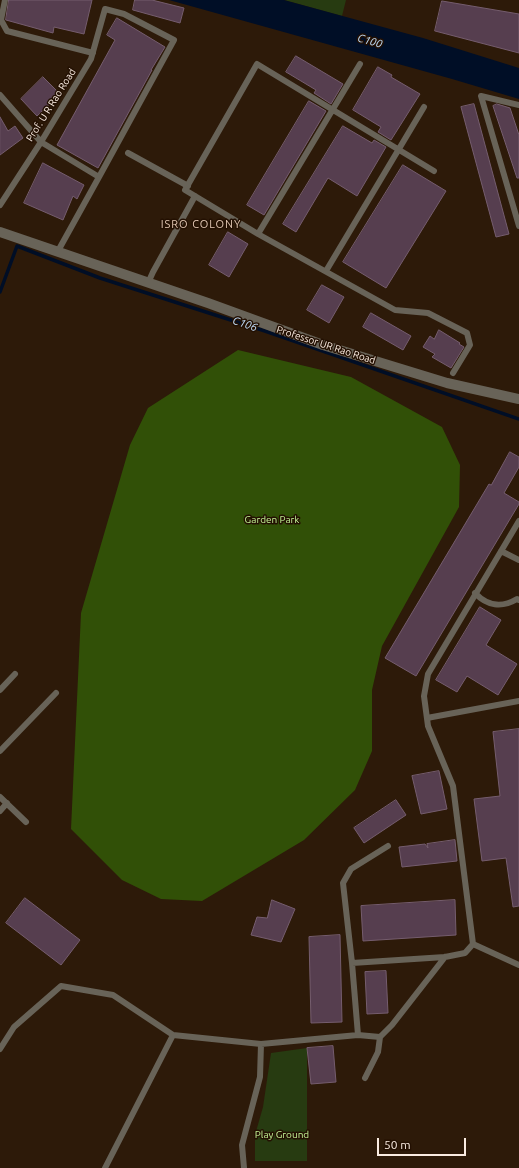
<!DOCTYPE html>
<style>
body{margin:0}
#map{position:relative;width:519px;height:1168px;overflow:hidden;background:#2d1a09;font-family:Ubuntu,sans-serif}
canvas{display:block}
.scale{position:absolute;left:377px;top:1138px;width:89px;height:18px;box-sizing:border-box;border:2px solid #faece2;border-top:0;padding-left:5px;font-size:12px;line-height:14px;white-space:nowrap;color:#faece2;-webkit-text-stroke:3px #231002;paint-order:stroke}
</style>
<div id="map">
<canvas width="519" height="1168"></canvas>
<div class="scale">50 m</div>
</div>
<script>
const ctx = document.querySelector('canvas').getContext('2d');
ctx.lineJoin = 'round';
function fill(path, color) { ctx.fillStyle = color; ctx.fill(path, 'evenodd'); }
function trace(path, color, width, dash) { ctx.strokeStyle = color; ctx.lineWidth = width; ctx.lineCap = dash ? 'butt' : 'round'; ctx.setLineDash(dash || []); ctx.stroke(path); }
function label(font, color, halo, rows, align = 'center') {
  ctx.font = font + ' Ubuntu,sans-serif'; ctx.lineWidth = 3; ctx.setLineDash([]); ctx.textBaseline = 'middle'; ctx.strokeStyle = halo; ctx.fillStyle = color; for (const [text, x, y, turn = 0] of rows) {
    ctx.save(); ctx.translate(x, y); ctx.rotate((+turn || 0) * Math.PI / 180); ctx.textAlign = isNaN(turn) ? turn : align; if (halo) ctx.strokeText(text, 0, 0); ctx.fillText(text, 0, 0); ctx.restore();
  }
}
const green = new Path2D(`
 M284,0H346L342,16Z
 M307,1048V1161H255V1135L263,1107L271,1053Z`);
const forest = new Path2D(`
 M238,350L351,377L442,427L460,465L459,507L382,646L372,690V751L355,790L304,840L202,901L161,899L122,880L71,829L81,613L130,445L148,408Z`);
const water = new Path2D(`
 M169,0H284L423,38L519,68V99L452,79Z`);
const stream = new Path2D(`
 M0,292L17,246L100,278L265,331L519,419`);
const building = new Path2D(`
 M9,0H92L84,34L54,27L53,33L6,20Z
 M135,0H152L184,8L180,23L133,10Z
 M442,1L519,14V53L435,31Z
 M117,18L165,47L151,70H152L98,168L57,145L115,40L107,35Z
 M296,56L343,84L331,104L314,93L316,90L286,72Z
 M378,67L392,75L391,77L420,94L391,140L378,132L381,127L353,110Z
 M43,77L60,94L37,116L21,99Z
 M309,101L326,111L264,215L247,205Z
 M474,104L509,234L496,237L461,107Z
 M497,104L510,108L519,135V178H517L493,106Z
 M0,117L8,131L15,126L23,138L0,155Z
 M343,126L372,143L374,140L386,147L357,196L328,178L296,232L283,224Z
 M43,163L84,185L77,199L73,196L63,220L24,203Z
 M403,165L446,191L386,288L343,262Z
 M228,232L248,244L229,277L209,265Z
 M322,285L344,297L329,323L307,310Z
 M371,313L411,336L403,350L363,327Z
 M439,330L460,343L459,344L464,347L451,368L432,357L435,354L423,347L430,336L434,339Z
 M510,452L519,457V467L504,493L519,502V504L416,676L385,658L489,484L491,485Z
 M480,607L501,620L486,645L517,664L498,695L467,676L457,692L436,680Z
 M519,729V906L513,907L506,858L482,861L474,799L500,796L493,732Z
 M439,771L447,809L421,814L412,776Z
 M396,800L406,815L364,843L354,828Z
 M455,840L457,861L402,867L399,847L425,844L428,848L427,844Z
 M25,898L80,940L61,965L6,923Z
 M272,900L295,909L281,942L251,935L257,917L267,918Z
 M455,900L456,935L363,941L361,906Z
 M340,935L342,1022L311,1023L309,937Z
 M386,971L388,1013L367,1014L365,972Z
 M333,1046L336,1082L311,1084L307,1048Z`);
const service = new Path2D(`
 M5,0L1,20L7,31L93,53
 M0,95L41,142L99,177L174,40L124,14L105,9L91,59L41,142L0,205
 M519,105L481,96L519,226
 M128,153L188,186
 M434,171L257,64L185,190L258,234L395,310L428,313L467,333L470,345L453,373
 M258,234L360,64
 M58,251L99,177
 M326,271L424,107
 M148,283L153,272L195,196
 M501,551L519,560
 M475,593C487,606 502,608 517,599L519,600
 M0,690L15,674
 M427,718L519,701
 M0,751L56,693
 M0,797L26,822
 M0,811L7,803
 M473,944L453,786L428,726L424,696L428,674L519,521
 M352,963L343,883L351,869L388,846
 M358,1035L380,1037
 M0,1049L14,1027L61,986L113,995L173,1035L261,1044
 M365,1078L378,1052L380,1037L392,1025L445,957
 M105,1168L173,1035
 M244,1168L242,1145L260,1077L261,1044L358,1035L352,963L445,957L465,953L473,944L519,965`);
const tertiary = new Path2D(`
 M0,232L208,303L323,345L447,383L519,399`);
const streetNames = [
 ["Prof. U R Rao Road",51,105,-58],
 ["Professor UR Rao Road",326,345,18]
];
const parkNames = [
 ["Garden Park",272,520],
 ["Play Ground",282,1135]
];
const waterNames = [
 ["C100",370,41,16],
 ["C106",245,324,18]
];
const neighbourhoodNames = [
 ["ISRO COLONY",201,224]
];
fill(green, '#273b11');
fill(forest, '#315007');
fill(water, '#000e26');
trace(stream, '#000e26', 3.5);
fill(building, '#563e4f');
trace(building, '#755d6e', 1);
trace(service, '#686358', 6);
trace(tertiary, '#686358', 10);
label('10px', '#faece2', '#231002', streetNames);
label('10px', '#c5f697', '#231002', parkNames);
label('italic 11px', '#c3e0fe', '#231002', waterNames);
ctx.letterSpacing = '1px';
label('11px', '#e5cab6', '#231002', neighbourhoodNames);
ctx.letterSpacing = '0px';
</script>
